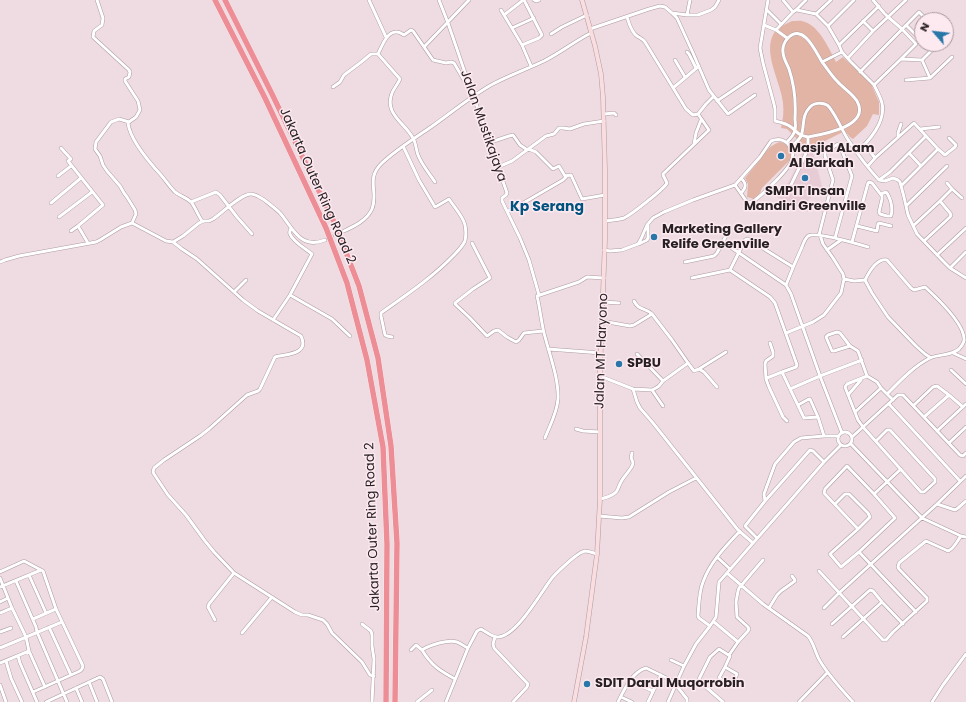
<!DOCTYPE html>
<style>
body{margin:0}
#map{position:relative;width:966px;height:702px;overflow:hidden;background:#efdce3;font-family:Poppins,sans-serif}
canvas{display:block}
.north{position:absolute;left:914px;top:12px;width:40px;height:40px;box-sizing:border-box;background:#fde9f0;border:1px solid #a8999e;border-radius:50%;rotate:298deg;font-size:11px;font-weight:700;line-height:16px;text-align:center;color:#282123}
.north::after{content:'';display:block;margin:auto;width:14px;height:18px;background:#2977a9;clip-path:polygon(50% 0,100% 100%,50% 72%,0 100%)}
</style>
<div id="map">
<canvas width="966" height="702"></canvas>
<div class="north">N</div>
</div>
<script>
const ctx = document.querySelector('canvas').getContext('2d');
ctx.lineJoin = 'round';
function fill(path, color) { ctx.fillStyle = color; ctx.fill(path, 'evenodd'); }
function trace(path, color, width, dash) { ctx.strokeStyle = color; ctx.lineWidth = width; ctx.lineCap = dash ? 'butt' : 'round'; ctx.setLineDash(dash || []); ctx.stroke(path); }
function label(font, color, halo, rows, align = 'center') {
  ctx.font = font + ' Poppins,sans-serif'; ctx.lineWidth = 3; ctx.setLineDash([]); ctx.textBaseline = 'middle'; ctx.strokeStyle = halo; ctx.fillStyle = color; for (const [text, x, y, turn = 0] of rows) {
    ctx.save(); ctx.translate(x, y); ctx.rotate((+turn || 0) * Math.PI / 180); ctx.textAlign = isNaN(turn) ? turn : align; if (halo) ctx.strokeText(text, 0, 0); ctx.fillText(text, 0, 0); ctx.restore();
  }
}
const built = new Path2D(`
 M812,150L821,182L822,188L808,200V212L777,197L781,189L788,183L793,173L801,159L802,151Z`);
const green = new Path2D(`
 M792,21C796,21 801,20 805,22C819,26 830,50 836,62L843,57L871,84L879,102V115L873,114L867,126L853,139L850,137L845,131L815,146L812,150L802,151L800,142L787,129L781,128C783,120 784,111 783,103C781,83 762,52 774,33C778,27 786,24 792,21Z
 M780,142C789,144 793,151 790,160L762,188L760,193L754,199L747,197L748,184L745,178L770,147L777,143Z`);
const streetTunnel = new Path2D(`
 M329,238L344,231`);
const street = new Path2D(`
 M97,0L103,18L102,25L94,31L93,37L129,70L130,72L129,77L125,79V81L138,101L140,110L136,117L129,122L119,119L111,122L96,142L95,149L100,156L103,165L107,171L120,186L124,193L127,197L135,210L136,214L132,223
 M369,0L386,37
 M439,0L448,23L473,96L491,142L498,167L507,193L506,195L502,198V201L520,238L529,260L539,295
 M534,0L536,1L539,0
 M768,0L760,48L763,63L774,104L775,109V121C780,122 786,123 791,127C799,133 797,135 808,137V147L804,158L788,191
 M783,0L793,12
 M501,10L522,45L531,66
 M767,10L781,24
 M797,10L816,14L831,0
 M672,13L677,18L693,53L709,90L728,114L755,95
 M816,14L828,26L839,45L879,6
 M504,15L522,1L524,0L525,2L542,35L539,38L522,45
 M687,15L690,0
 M863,21L873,31
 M764,25L776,30L787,38
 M906,25L922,41
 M828,26L854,0
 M512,28L534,18
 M590,29L649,9L660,6L665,7L672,13L687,15H698L711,10L715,7L719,0
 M776,30L793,12L796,10L806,0
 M551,34L562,27L587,15
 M925,44L931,50
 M424,47L469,0
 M687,52L689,54L696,68
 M842,52L851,62L874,85
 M378,54L400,79C398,84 394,88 392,93C384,114 404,122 413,138C416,143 416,150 418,155C422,165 429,173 435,182
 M378,54C382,46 387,31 397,32C400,32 402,34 404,35L411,30L413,31L433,60L446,63L451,62L454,63L468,87
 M848,58L873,31L888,17L884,13L873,0
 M901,59L916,44L902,29L888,17L906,0
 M675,60L685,77
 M860,72L919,12L927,20
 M930,78L952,57
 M906,80L930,78L922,60
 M333,87L340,82L344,75L360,63L371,54H378
 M673,88L699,66
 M717,101L751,78
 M604,114L614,113L616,115
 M698,114L706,104L713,97
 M128,123C130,140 149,162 161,175C166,181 170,187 175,192C180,196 187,198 191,202C194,205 199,217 202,221
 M920,129L939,127
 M898,136V133L901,124
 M808,137C824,134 871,126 857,101C852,93 843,88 837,81C831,75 827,68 822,62
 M491,142L509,136L513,135L520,145L526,149L531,150L536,152L553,169L559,166L565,176L571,175L582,199L605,195
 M787,142C790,139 794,135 795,130C796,126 795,122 795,118C796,101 794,84 789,69C787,64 783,58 783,52C782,47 785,41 788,38C803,22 816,52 822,62L842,52L839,45
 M694,144L696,133L701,120
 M865,145L875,158
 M791,147C794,144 799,140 801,136C805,126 801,116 810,107C813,103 822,102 827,105C834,110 843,133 849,141C858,155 868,168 879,180L885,181L893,178L898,180L900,182L904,197L908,215L917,234L943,261L950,268L966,278
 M61,148L71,159L68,161L103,205L78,226L88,243
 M856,152C870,141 886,121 882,103C880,96 877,91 874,85L901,59L922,60L938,44
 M909,153L921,166
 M868,166L875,158L914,123L938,149
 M498,167L512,161L546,136L554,134L559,128H563L570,129L584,124L604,121
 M58,176L71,166
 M879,180L890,172L926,136
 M901,186L938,149L945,155L955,147L956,145L949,138
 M952,189L962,198
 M741,193C747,187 746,183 741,178
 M191,202L216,192L220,195L237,217L252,234
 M51,203L81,178
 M906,206L947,166
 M508,211L513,209L563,180L566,177
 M59,217L92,192
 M605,221C611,220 618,220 624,218C632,214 664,189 667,183L663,175V174L709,130L698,114L693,115L686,109L645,42C643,39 640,38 637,36C631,32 629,23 627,17
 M857,226L877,231L878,224L879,223L891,226
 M913,226L940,201L952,189L947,183
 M71,231L78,226
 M344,231C355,226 367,220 372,209C379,192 365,179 382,163C397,149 415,138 431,127C451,113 470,97 491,85C508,76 527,69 544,61C560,53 575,41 591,33
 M819,235L833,180L825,156V152L838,144L840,146L852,176L835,238
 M924,241L950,217L951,215L950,213L940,201
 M173,242L182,249L197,259L243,300L258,311L301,336C310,355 285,354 275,357L260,389L258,391L247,395L209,429L200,436L164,460L154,468L153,472L154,474L168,495L186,515L205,541L214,552L234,573L295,612L302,615H308L323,620L327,624L332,633L362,662L370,675L374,676
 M723,242L786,285L791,294L820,376L842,433
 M852,242L868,183L869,182L872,183L882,196V199L879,212L880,214L887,216H891C893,208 891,200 887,193L886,192L881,194
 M472,243L490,278L473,289L455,303V304L469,317L487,336L494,331L498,330L507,337L516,342L519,340L524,333L543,331
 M639,244L647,240L648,238V225
 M604,250L610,251L622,250L638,244L641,239L647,225L653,218L664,212L693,200L735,185L760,157L771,141C778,138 784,140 788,144C792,149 794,153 792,159C790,169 764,193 755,200L752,202H747L735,185
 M827,250L841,240
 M937,255L966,228
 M0,262L5,260L19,256L96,242L100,240L121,227L132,223L166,241L173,242L183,236L199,223L204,221H209L213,219C222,213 241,194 251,194C255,194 259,197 263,199C268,203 275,208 280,213C293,228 300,250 325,240
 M685,262L714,256L717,253L730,228
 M950,268L966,252
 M730,270L745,240L748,239L793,267
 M692,278L730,270L770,297L775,303L797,365L796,367L782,372L804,418L818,417L824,436
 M844,279L854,281L865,280L866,282L872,293L888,317L916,346L925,354L931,358
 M865,280C869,272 877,258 887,260L911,288L914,290L925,287C936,297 966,325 964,341C963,344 961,347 959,349C951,356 939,354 930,358C914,366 900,381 887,394
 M786,285C791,272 796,260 802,247C803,244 805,239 808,236C815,231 858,244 868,247
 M234,292L246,280
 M290,295L332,319L350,336
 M634,301C639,311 644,307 652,314L672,340L688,363
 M603,302L619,303
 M273,320L290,295L312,254C306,249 293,242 290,234C289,232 290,231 291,228
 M602,321L630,326L634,325L652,314
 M786,333L813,322L824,315L841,293L844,279L843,274L833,258L823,244L820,235
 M392,337L387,336L385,335L381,316V313C406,295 432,278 454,255C458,251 462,247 465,241C466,236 466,230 465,225C463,216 454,207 449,199L437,206L435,207L419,180L403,146
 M770,343L773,352V356L766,361L765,364L766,379L769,387L783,417L787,421
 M850,346L834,351H832L826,337L828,335L837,332L840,333L850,346L858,351L867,376L877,382L881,388L893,400
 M548,349L601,353
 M953,353L966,359
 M637,354L663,381
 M699,369L726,352
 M951,370L966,384
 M600,376L633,389L637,402L640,408L653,423L738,530L753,543
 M867,376L847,384L845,387L858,420L863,427L921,492H924L935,482V479L890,430H887L876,441
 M767,378L782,372
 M633,389L652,390L656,388L659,386L663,381L688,363L694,371L699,369L704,372L717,387
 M790,389L820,376L862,360
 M652,390L663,406
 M848,395L861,380
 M889,404L960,481
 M798,405L809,399H810L818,417
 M914,405L933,387L937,386L949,395L963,407
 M855,412L881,388
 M924,417L949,395
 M576,429L583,431L600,432
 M937,431L966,404
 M838 439a7 7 0 1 1 14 0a7 7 0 1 1-14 0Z
 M852,437L898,395H903L960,455L963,456L966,453
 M545,438C550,425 557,413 558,399C559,379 549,353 544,333C541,320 540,308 537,296L579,282L587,277L604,278
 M949,443L966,427
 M851,444L922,518L961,536L966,537
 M847,466L874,494L895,518L859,552L841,567L830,554L858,529L824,493L825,489Z
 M874,494L901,469
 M600,499C605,498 610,497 615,493C619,490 618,486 621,482C623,477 633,468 633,463C632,458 630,460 632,453
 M765,501L764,494L775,464L794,442L801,438L824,436H838
 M835,504L845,494H849L868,513L870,517L858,529
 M937,504L955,510L958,508L966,501
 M599,516L622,518L629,517L669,492L696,478
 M757,538L745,526L765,501L810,450L813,451L824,462
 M859,552L916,612
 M717,557L730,569
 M819,571L883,640H886L893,632L927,601V598L899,569L898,567L899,563L926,541L948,551C954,549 957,541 961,536
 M0,572L24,561L41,570
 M727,573L763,604L808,636C814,643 815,653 820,661C829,676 841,689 853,702
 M29,575L46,613
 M0,578L12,608L26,637L29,651L45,687
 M16,581L36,627L37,632L67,702
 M0,587L41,570L43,571L56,609L83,666L82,669L80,671L33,692
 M0,602L8,598
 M769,608L777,595L781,591L795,581V580L792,576
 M824,608L839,593L937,504L966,476
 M0,613L12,608
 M33,619L56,609
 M215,620L208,607L209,604L234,573
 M714,622L738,642
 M362,624L371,631L372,635V646L374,659L372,702
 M832,624L870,590L873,591L882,602L903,624
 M710,626L699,618L698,616C699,604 699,592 703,582C710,562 726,546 740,531
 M49,627L71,675
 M0,632L11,628
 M242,633L272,597
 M495,637L493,644L494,648L528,684L527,687L513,702
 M843,637L882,602
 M0,648L62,622
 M411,650L416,645L422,650C430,645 448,639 457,642C460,643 464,646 468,648
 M422,650C431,665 440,671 455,679
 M729,655L738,642L748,631L749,629L748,627L737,617L736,602L738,591L739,588L763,560
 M18,656L20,663L37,702
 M671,660L684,666
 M6,661L11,678L22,702
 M0,663L29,651
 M629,681L653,691
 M89,682L97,702
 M0,685L6,702
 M676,685L687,699V702
 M76,688L82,702
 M621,697L632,702
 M46,702L100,677L103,679L112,702
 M417,702L432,690
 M446,702L468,648L477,631L481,629C486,632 492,637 497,637C516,638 541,592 552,578C558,571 565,565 572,559C576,556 580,552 585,551C589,551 593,553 597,554
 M618,702C624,690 632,672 646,668L677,683
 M648,702L661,675
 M668,702L684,666L696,644L710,626L716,617L719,582L824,462L840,446
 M723,702L699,681V679L710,657L719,649L730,656L725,667L737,674L732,685H730L719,678L725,667
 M799,702L827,673
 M932,702L943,685L966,654`);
const secondary = new Path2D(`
 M574,702L586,637L597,554L600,499V371L605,240V170L603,97L601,74L595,46L582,0`);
const highway = new Path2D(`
 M215,0L265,98L326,228L347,283L367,360L383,447L387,544L386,702
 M225,0L272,94L335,224L359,286L378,358L391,446L397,543L395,702`);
const markers = [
 [781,156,4,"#2977a9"],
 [805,178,4,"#2977a9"],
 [654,237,4,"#2977a9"],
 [619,364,4,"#2977a9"],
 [587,684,4,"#2977a9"]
];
const streetNames = [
 ["Jalan Mustikajaya",483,126,71],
 ["Jakarta Outer Ring Road 2",317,186,66],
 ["Jalan MT Haryono",602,351,-88],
 ["Jakarta Outer Ring Road 2",373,527,-92]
];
const poiNames = [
 ["Masjid ALam",789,149],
 ["Al Barkah",789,164],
 ["SMPIT Insan",805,192,"center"],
 ["Mandiri Greenville",805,207,"center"],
 ["Marketing Gallery",662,230],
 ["Relife Greenville",662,245],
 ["SPBU",627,364],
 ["SDIT Darul Muqorrobin",595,684]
];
const neighbourhoodNames = [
 ["Kp Serang",547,207]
];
fill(built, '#e7ccd6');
fill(green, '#e2b4a5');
trace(streetTunnel, '#c7b7bd', 3, [3, 1.5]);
trace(street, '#ad9ba1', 4);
trace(secondary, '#ad9ba1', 5);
trace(highway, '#fff', 6);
trace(street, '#fff', 3);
trace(secondary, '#fadddf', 4);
trace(highway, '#ed8d95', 5.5);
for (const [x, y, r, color] of markers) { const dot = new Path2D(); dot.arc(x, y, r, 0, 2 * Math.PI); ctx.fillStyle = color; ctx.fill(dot); trace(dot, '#fde9f0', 1.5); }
label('13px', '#282123', '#fde9f0', streetNames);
label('bold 13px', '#282123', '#fde9f0', poiNames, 'left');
label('bold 14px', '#00537f', '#fde9f0', neighbourhoodNames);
</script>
